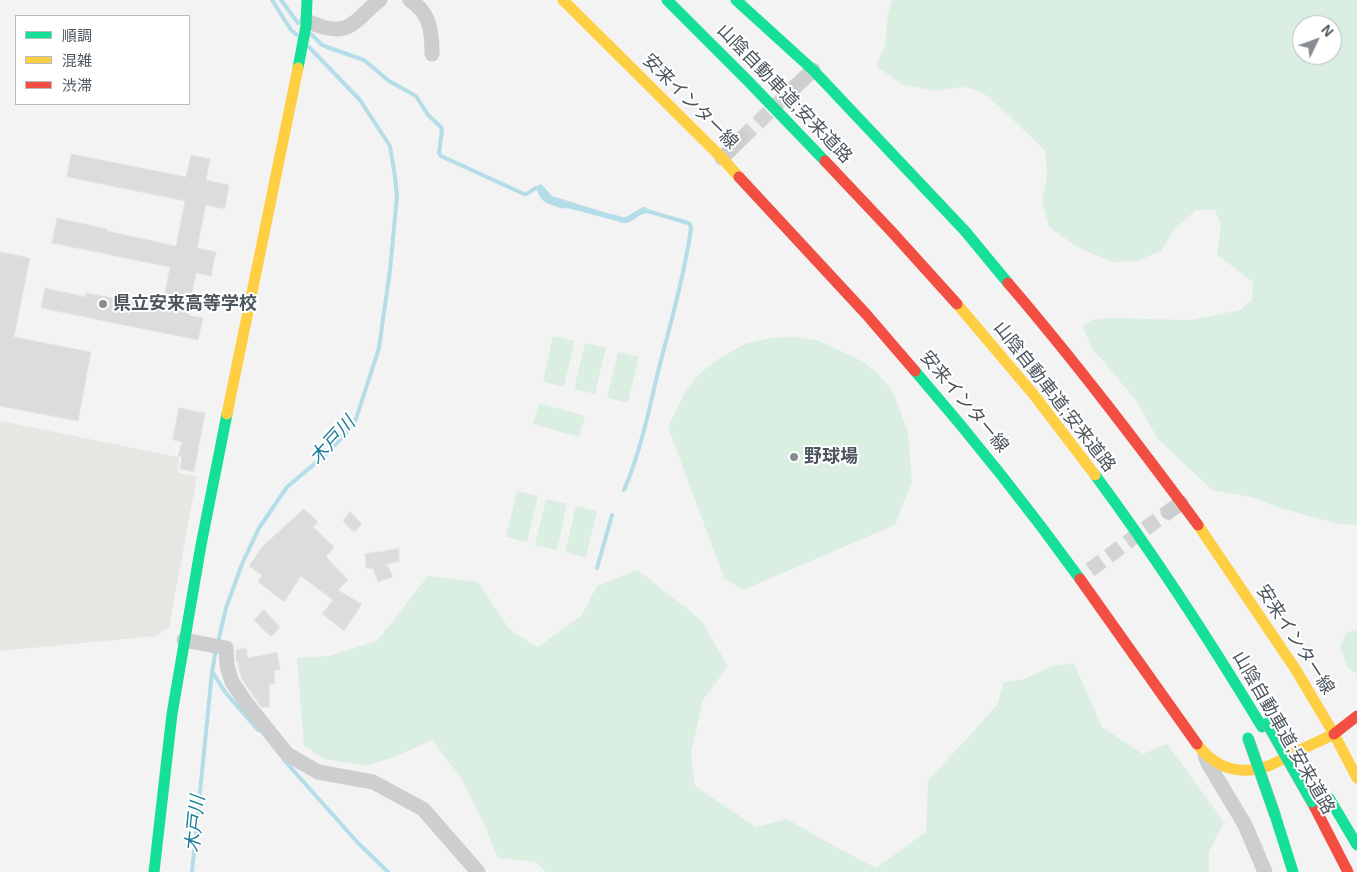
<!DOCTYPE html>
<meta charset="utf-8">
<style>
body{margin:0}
#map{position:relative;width:1357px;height:872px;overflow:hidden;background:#f3f3f3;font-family:Arial,"Noto Sans JP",sans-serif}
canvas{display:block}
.legend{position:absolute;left:15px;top:15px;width:175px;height:90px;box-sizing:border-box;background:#fff;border:1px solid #b7bbbe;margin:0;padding:6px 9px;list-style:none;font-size:15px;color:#4b555d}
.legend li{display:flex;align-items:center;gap:10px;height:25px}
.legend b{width:25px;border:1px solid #b7bbbe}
.north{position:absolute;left:1292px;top:15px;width:50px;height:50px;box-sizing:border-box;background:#fff;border:1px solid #b7bbbe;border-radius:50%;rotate:48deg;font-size:14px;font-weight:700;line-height:20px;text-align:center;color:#4b555d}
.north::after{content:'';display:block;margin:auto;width:18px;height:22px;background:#868c92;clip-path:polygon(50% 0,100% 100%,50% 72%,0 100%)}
</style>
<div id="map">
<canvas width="1357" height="872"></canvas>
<ul class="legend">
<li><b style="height:6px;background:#16e098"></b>順調</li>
<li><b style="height:6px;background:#ffcf43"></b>混雑</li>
<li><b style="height:6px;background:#f24e42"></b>渋滞</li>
</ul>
<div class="north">N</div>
</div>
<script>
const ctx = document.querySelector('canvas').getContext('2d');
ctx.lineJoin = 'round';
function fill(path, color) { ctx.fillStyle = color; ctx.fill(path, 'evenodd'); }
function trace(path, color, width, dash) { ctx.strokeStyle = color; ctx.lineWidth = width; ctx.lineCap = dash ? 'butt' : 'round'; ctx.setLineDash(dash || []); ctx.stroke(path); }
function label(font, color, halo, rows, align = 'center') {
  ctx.font = font + ' Arial,"Noto Sans JP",sans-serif'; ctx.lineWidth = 4; ctx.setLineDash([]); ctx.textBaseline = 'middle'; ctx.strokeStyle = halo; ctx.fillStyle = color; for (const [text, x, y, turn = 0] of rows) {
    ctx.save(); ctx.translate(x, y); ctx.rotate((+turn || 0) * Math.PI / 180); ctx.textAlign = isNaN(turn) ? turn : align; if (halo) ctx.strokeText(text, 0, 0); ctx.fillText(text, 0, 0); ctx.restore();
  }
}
const green = new Path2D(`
 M892,0H1357V525L1339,524L1280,508L1251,497L1212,490L1158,439L1135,399L1091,347L1083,327L1092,320L1110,318L1191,320L1240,310L1252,300L1253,282L1217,255L1221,225L1215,210H1196L1174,230L1161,251L1136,261L1112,262L1077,247L1049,227L1042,201L1047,176L1045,151L1002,109L982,92L964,87L936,91L903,85L876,66L885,45L888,13ZM1302,25H1332V55H1302Z
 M553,336L575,341L564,387L543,382Z
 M795,337L817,340L862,361L879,375L893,392L908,432L912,481L895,525L743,590L724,578L668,427L684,394L699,374L721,357L745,344L770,338Z
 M585,343L606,348L595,394L574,389Z
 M618,352L639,357L628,403L607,398Z
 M539,403L585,416L579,437L533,424Z
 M517,491L538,496L527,542L506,537Z
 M546,499L567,504L557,550L535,545Z
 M576,506L597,511L586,558L565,552Z
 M638,570L701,620L728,666L703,700L691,753L695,786L756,827L787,819L825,841L876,868L926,832L928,780L963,743L997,705L1004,682L1024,679L1053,666L1074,663L1102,727L1143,754L1167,744L1224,822L1209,852V872H546L536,862L498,858L484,824L462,779L432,740L397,756L366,766L324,759L304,746L297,658L329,656L377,641L428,576L478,582L510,630L538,647L581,616L597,586Z
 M1357,630V674L1348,668L1340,646L1347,632Z`);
const sand = new Path2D(`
 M0,421L178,457L179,460L177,471L179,473L197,476L169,627L156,636L0,651Z`);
const water = new Path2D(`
 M541,184L552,196L610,214C616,214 621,218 626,217L643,207H646L648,211L647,213C635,215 634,224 621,223L617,221L567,208C562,209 559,208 555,206C543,203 538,198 537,186Z`);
const stream = new Path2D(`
 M272,0L291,30L297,35
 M281,0L298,23
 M311,34L322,45L327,47L364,60L389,81L416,96L428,115L441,127L442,130L439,153L441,156L524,194H526L536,188L540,189
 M624,490C641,451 649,409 659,368C671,322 684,276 691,229L690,224L688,223L644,210
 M597,568L612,515
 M218,642L226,608L242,564L259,528L287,487L323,457L346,433L356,419L379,348L390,270L397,196L395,177L390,146L360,100L309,47
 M213,673L225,692L258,730
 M284,760L359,844L388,872
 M192,872L212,672L216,649`);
const building = new Path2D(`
 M71,154L186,177L191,155L210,159L206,180L229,185L225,209L206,205L197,248L216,252L211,276L196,273L188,315L203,318L198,340L41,308L45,288L86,297V293H88L162,308L170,267L52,243L57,218L107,229V231L176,246L185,201L67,177Z
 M0,252L30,258L14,337L91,352L78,421L0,406Z
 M179,408L205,413L194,472L180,469L182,457L178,456L182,442L173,440Z
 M304,509L318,522L313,527L334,547L326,557L348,580L338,590L362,604L344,631L322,614L333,600L301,576L284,602L258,582L262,575L249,566L262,547Z
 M350,512L362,524L354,532L343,521Z
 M399,549V562L387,564L393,577L378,582L373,569L366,568L365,554Z
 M264,610L280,627L271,637L254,620Z
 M246,648L248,658L277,652L280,669L274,671L275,684H269L270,707H261L241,678L238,662H236V650Z`);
const streetTunnel = new Path2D(`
 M741,139L796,86
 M1090,570L1168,512`);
const street = new Path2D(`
 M410,0C430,13 432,31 432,54
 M307,21C318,26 337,33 349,26C361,20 369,7 380,0
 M796,86L813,70
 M722,158L741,139
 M1168,512L1181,503
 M184,640L226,648L227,666L232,682L247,704L287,754L318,772L373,782L423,809L478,872
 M1205,756L1209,765L1245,825L1265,872`);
const fast = new Path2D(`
 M667,0L749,82L825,161
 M736,0L813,70L965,231L1008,283
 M298,68L306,26L307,0
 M915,371C973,438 1028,507 1080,579
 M1095,475C1155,556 1210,641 1262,727
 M1329,798L1357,845
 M1275,815L1293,872
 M154,872L172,714L201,545L227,414`);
const slow = new Path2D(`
 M563,0L722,158L739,177
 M957,304L1034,395L1095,475
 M227,414L298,68
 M1198,525L1296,670L1334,734L1357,778
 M1197,744C1215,768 1239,776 1268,766C1276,763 1284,758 1292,754C1306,747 1320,741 1334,734`);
const jam = new Path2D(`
 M825,161L892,232L957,304
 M739,177L866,314L915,371
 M1008,283C1075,361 1137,443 1198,525
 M1080,579L1197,744
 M1334,734L1357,716
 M1312,802L1348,872`);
const fastBridge = new Path2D(`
 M1267,723L1312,802
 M1248,738L1275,815`);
const markers = [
 [103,304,5,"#868c92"],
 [794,457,5,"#868c92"]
];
const streetNames = [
 ["山陰自動車道;安来道路",784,94,46],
 ["安来インター線",690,102,45],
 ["山陰自動車道;安来道路",1054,397,52],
 ["安来インター線",964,402,50],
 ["安来インター線",1295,640,57],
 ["山陰自動車道;安来道路",1283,733,60]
];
const poiNames = [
 ["県立安来高等学校",113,304],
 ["野球場",804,457]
];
const waterNames = [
 ["木戸川",333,441,-48],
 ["木戸川",196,824,-84]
];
fill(green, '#daefe2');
fill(sand, '#e7e6e2');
fill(water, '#b3dde9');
trace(stream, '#b3dde9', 4);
fill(building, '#dcdcdd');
trace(building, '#e4e5e5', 1);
trace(streetTunnel, '#d1d3d5', 15, [15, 8]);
trace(street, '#ccced0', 15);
trace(fast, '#16e098', 11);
trace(slow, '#ffcf43', 11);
trace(jam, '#f24e42', 11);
trace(fastBridge, '#b9bdc1', 12, []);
trace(fastBridge, '#16e098', 11);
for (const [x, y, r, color] of markers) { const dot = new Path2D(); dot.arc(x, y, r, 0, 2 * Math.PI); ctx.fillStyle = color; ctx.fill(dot); trace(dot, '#fff', 2); }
label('18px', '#4b555d', '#fff', streetNames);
label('bold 18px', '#4b555d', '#fff', poiNames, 'left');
label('italic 19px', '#1a7f9a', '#fff', waterNames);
</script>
